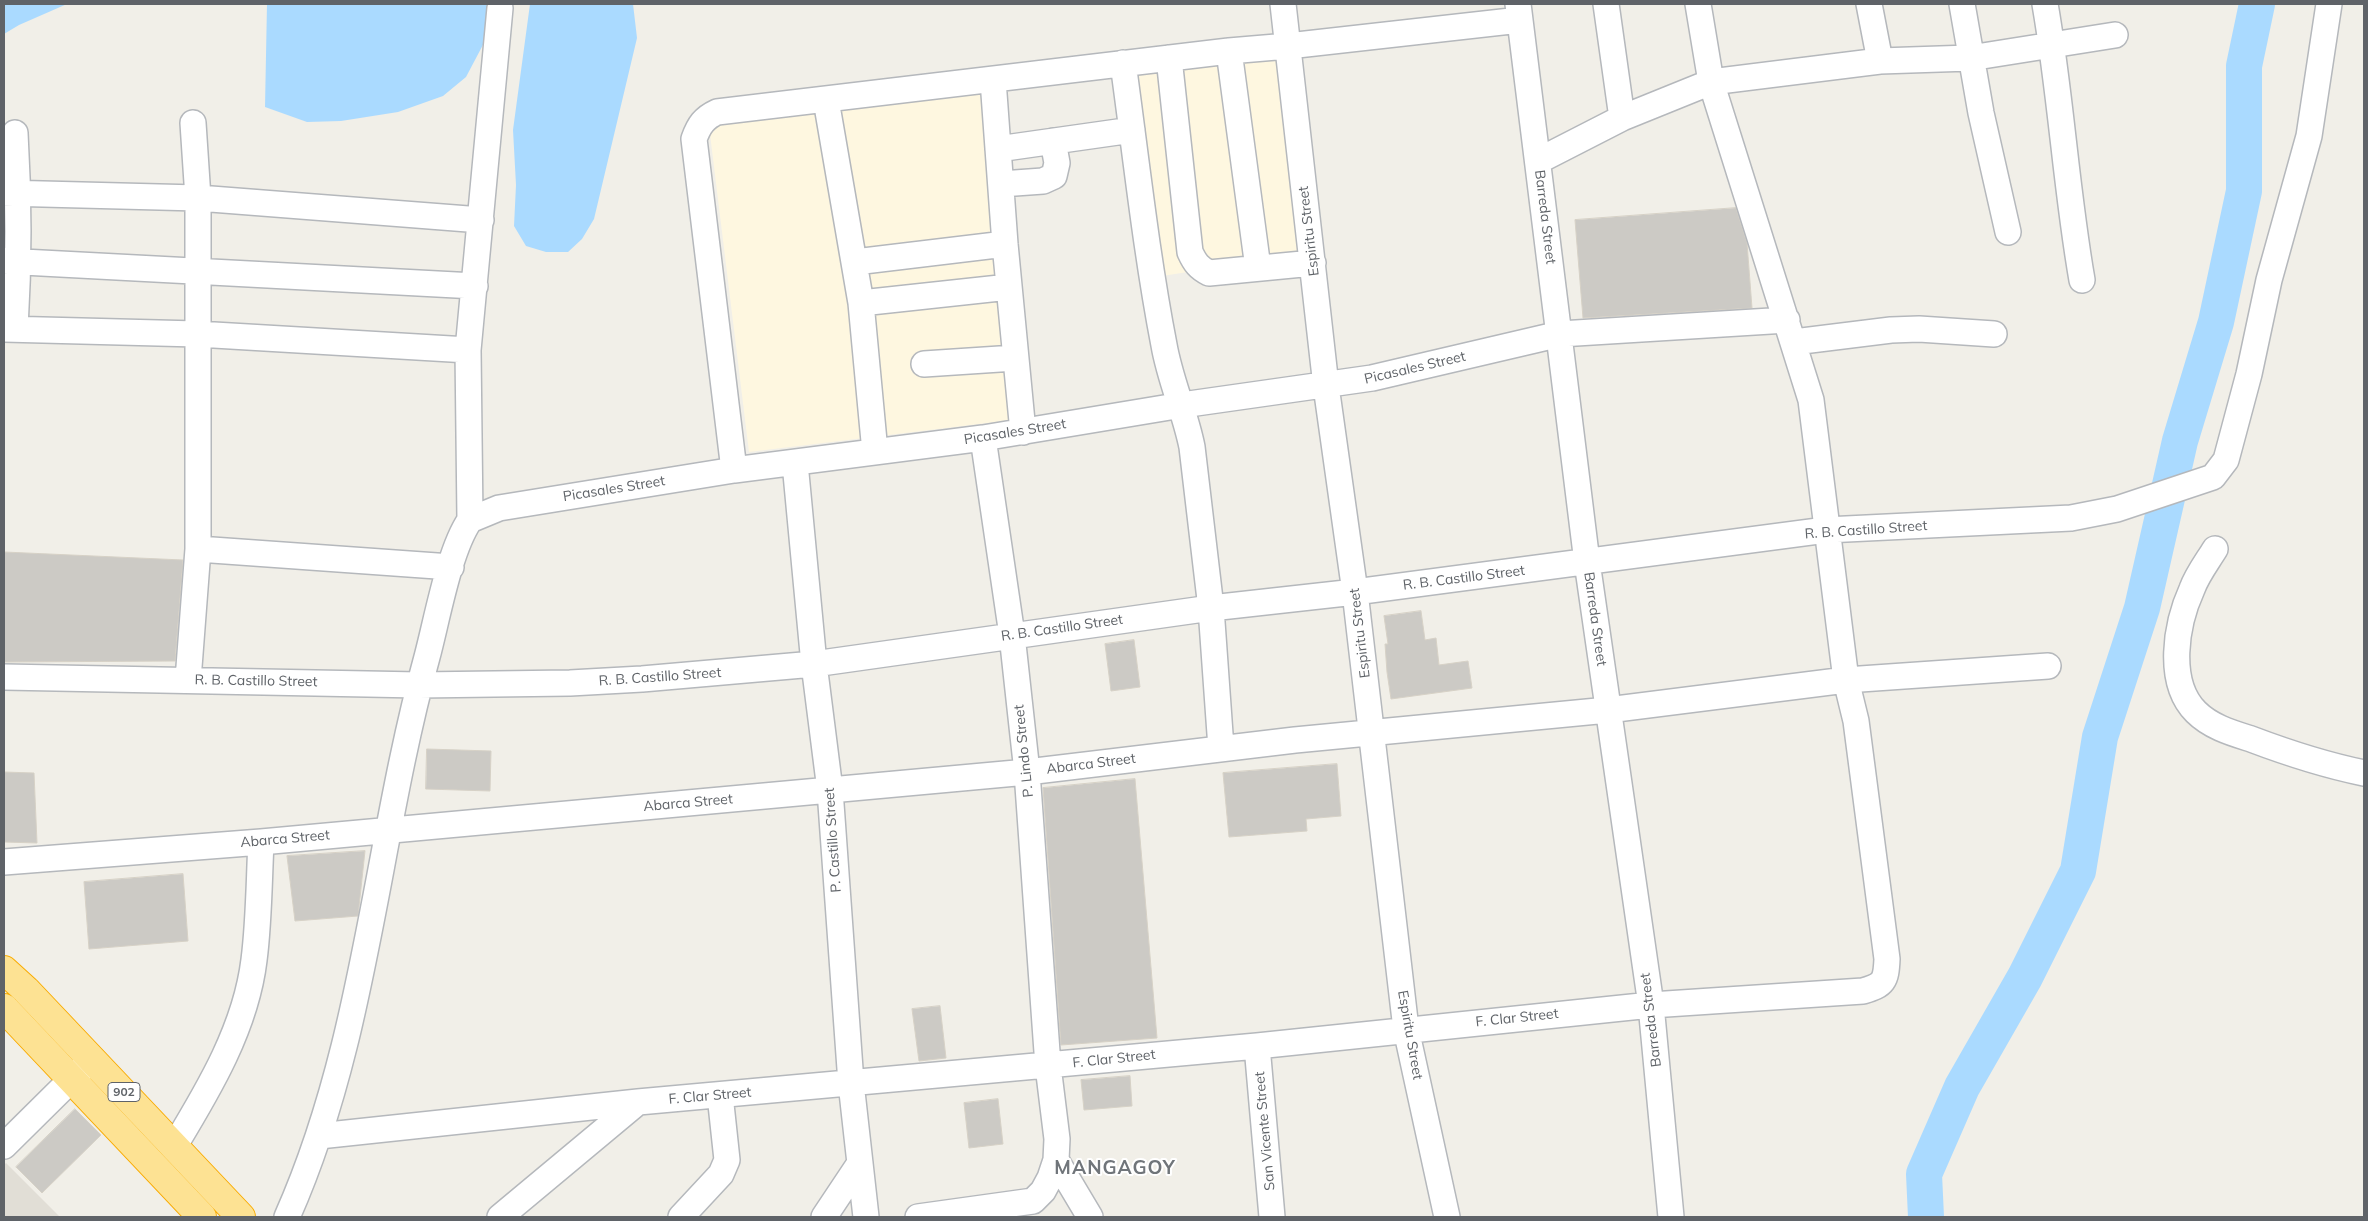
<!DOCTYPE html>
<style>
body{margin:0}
#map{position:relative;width:2368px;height:1221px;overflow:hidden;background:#f1efe8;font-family:Mulish,sans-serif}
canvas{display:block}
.frame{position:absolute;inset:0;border:5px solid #5f6368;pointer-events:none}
</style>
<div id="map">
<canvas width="2368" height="1221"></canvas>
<div class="frame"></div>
</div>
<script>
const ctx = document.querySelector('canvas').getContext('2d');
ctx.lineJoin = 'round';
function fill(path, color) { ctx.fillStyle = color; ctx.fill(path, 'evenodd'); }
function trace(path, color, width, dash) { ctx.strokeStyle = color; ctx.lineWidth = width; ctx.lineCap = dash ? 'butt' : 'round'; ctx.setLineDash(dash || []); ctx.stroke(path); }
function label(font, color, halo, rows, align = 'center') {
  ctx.font = font + ' Mulish,sans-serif'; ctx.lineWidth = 4; ctx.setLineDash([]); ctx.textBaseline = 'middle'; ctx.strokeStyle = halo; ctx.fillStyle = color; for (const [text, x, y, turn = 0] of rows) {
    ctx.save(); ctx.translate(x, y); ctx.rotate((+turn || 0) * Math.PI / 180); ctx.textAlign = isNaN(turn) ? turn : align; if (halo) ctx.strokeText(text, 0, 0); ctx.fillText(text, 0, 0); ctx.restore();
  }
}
const commercial = new Path2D(`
 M1280,52L1305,254L1162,276L1133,68Z
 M989,86L1020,419L749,452L709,126Z`);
const education = new Path2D(`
 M6,1163L60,1217H4V1165Z`);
const water = new Path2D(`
 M4,4H67L19,25L4,34Z
 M267,4H492L485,41L466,77L443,96L398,112L341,121L307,122L265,107Z
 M530,4H633L637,38L594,219L582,239L568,252H546L526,246L514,226L516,185L513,130Z`);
const river = new Path2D(`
 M1926,1217L1924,1174L1962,1087L2025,977L2078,871L2100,737L2142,608L2180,441L2216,322L2244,191V66L2257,4`);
const building = new Path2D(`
 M1736,208L1747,243L1752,308L1583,318L1575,220Z
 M4,552L183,560L175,661L4,662Z
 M1421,611L1425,640L1436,638L1439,665L1468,661L1472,688L1391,699L1387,672L1385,644H1388L1384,616Z
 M1134,640L1140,687L1111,691L1105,644Z
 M427,749L491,751L490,791L426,789Z
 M1337,764L1341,816L1306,819L1307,831L1229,837L1223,773Z
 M4,772L34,773L37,843L4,842Z
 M1135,779L1157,1038L1061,1045L1043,788Z
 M365,851L358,916L295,921L287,856Z
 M183,874L188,941L89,949L84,882Z
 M940,1006L946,1058L919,1061L912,1009Z
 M1130,1076L1132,1106L1084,1110L1081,1080Z
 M998,1099L1003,1144L969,1148L964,1103Z
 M75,1109L101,1135L42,1193L16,1167Z`);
const minor = new Path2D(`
 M1283,4L1326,386L1355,592L1406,1029L1447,1217
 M1518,4L1587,562L1651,1005L1671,1217
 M1606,4L1622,118
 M1869,4L1880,61
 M1962,4L1981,113L2008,232
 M2045,4C2061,96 2066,189 2082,280
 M1229,51L1258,268
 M1169,58L1190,252C1195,263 1199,268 1209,273L1313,263
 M1123,63C1136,157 1146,252 1164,345C1170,380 1185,412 1192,447L1211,608L1221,748
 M993,80L1005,244L1023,432
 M826,100L861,303L875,452
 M15,133C19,199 19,263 15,329
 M998,149L1132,130
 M1538,161L1622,118L1711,82L1880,61L1970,58L2115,35
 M1001,184L1043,181L1054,176L1057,163L1053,141
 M4,193L198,198L481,220
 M4,261L475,286
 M855,262L1005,244
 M861,303L1009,287
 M4,329L197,334L468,350
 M1794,342L1891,330L1919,329L1994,334
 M924,364L1015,358
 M795,463L814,664L830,790L851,1083L866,1217
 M734,470L694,139C699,125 704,118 717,112L1229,51L1288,46L1520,20
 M470,520L499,508L734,470L983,438L1182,405L1372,378L1560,334L1787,320
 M198,549L451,567
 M2215,549C2207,562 2197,575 2192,589C2176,624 2166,682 2196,712C2211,727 2232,733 2251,739C2288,753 2325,765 2364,773
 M4,677L419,685L570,683L642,679L814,664L1211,608L1355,592L1826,530L2071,518L2117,509L2213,477L2226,460L2249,374L2269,280L2309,136L2329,4
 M188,680L198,549V198L193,123
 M4,862L261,842L1027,772L1295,740L1608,710L1846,680L2048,666
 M1257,1046L1272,1217
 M319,1136L638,1102L1257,1046L1651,1005L1863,991C1884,985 1886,981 1887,959L1856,721L1846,680L1811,400L1711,82L1698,4
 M175,1145C209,1089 246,1027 254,960C259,922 259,881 261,842
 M4,1146L92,1059
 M1056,1160L1090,1217
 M287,1217C366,1040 376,842 427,657C437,620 449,550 470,520L468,350L500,8
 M500,1217L638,1102
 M681,1217L721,1174L727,1160L720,1095
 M824,1217L860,1163
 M918,1217L1033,1201L1043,1191L1050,1178L1056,1160L1057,1139L1048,1066L1027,772L1012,635L983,438`);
const highway = new Path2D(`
 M4,970L26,990L241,1217
 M4,1008L202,1217`);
const shields = [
 [124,1092,32]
];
const shieldNames = [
 ["902",124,1092]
];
const streetNames = [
 ["Barreda Street",1545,217,83],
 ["Espiritu Street",1309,231,-97],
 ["Picasales Street",1415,368,-13],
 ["Picasales Street",1015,432,-9],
 ["Picasales Street",614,489,-9],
 ["R. B. Castillo Street",1866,530,-4],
 ["R. B. Castillo Street",1464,578,-7],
 ["Barreda Street",1595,619,82],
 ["R. B. Castillo Street",1062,628,-8],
 ["Espiritu Street",1360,633,-97],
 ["R. B. Castillo Street",660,677,-4],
 ["R. B. Castillo Street",256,681,1],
 ["P. Lindo Street",1024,751,-96],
 ["Abarca Street",1091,764,-7],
 ["Abarca Street",688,803,-5],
 ["Abarca Street",285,839,-5],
 ["P. Castillo Street",833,840,-94],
 ["F. Clar Street",1517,1018,-6],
 ["Barreda Street",1651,1020,-97],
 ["Espiritu Street",1410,1035,80],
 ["F. Clar Street",1114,1059,-6],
 ["F. Clar Street",710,1096,-5],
 ["San Vicente Street",1265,1131,-95]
];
const districtNames = [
 ["MANGAGOY",1115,1168]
];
fill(commercial, '#fef7e0');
fill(education, '#e1ded6');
fill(water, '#aadaff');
trace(river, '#aadaff', 36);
fill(building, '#cccac5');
trace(building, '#d6d1c6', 1);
trace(minor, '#b5b8bc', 28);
trace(highway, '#f9ab00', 30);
trace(minor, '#fff', 25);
trace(highway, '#fde293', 28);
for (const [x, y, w] of shields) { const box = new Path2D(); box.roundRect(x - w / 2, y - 9.5, w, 19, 4); ctx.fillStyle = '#fff'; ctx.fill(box); trace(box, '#5f6368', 1); }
label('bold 12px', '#5f6368', null, shieldNames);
label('14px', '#5f6368', '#fff', streetNames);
ctx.letterSpacing = '1px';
label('bold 19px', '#70757a', '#fff', districtNames);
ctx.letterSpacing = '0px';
</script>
